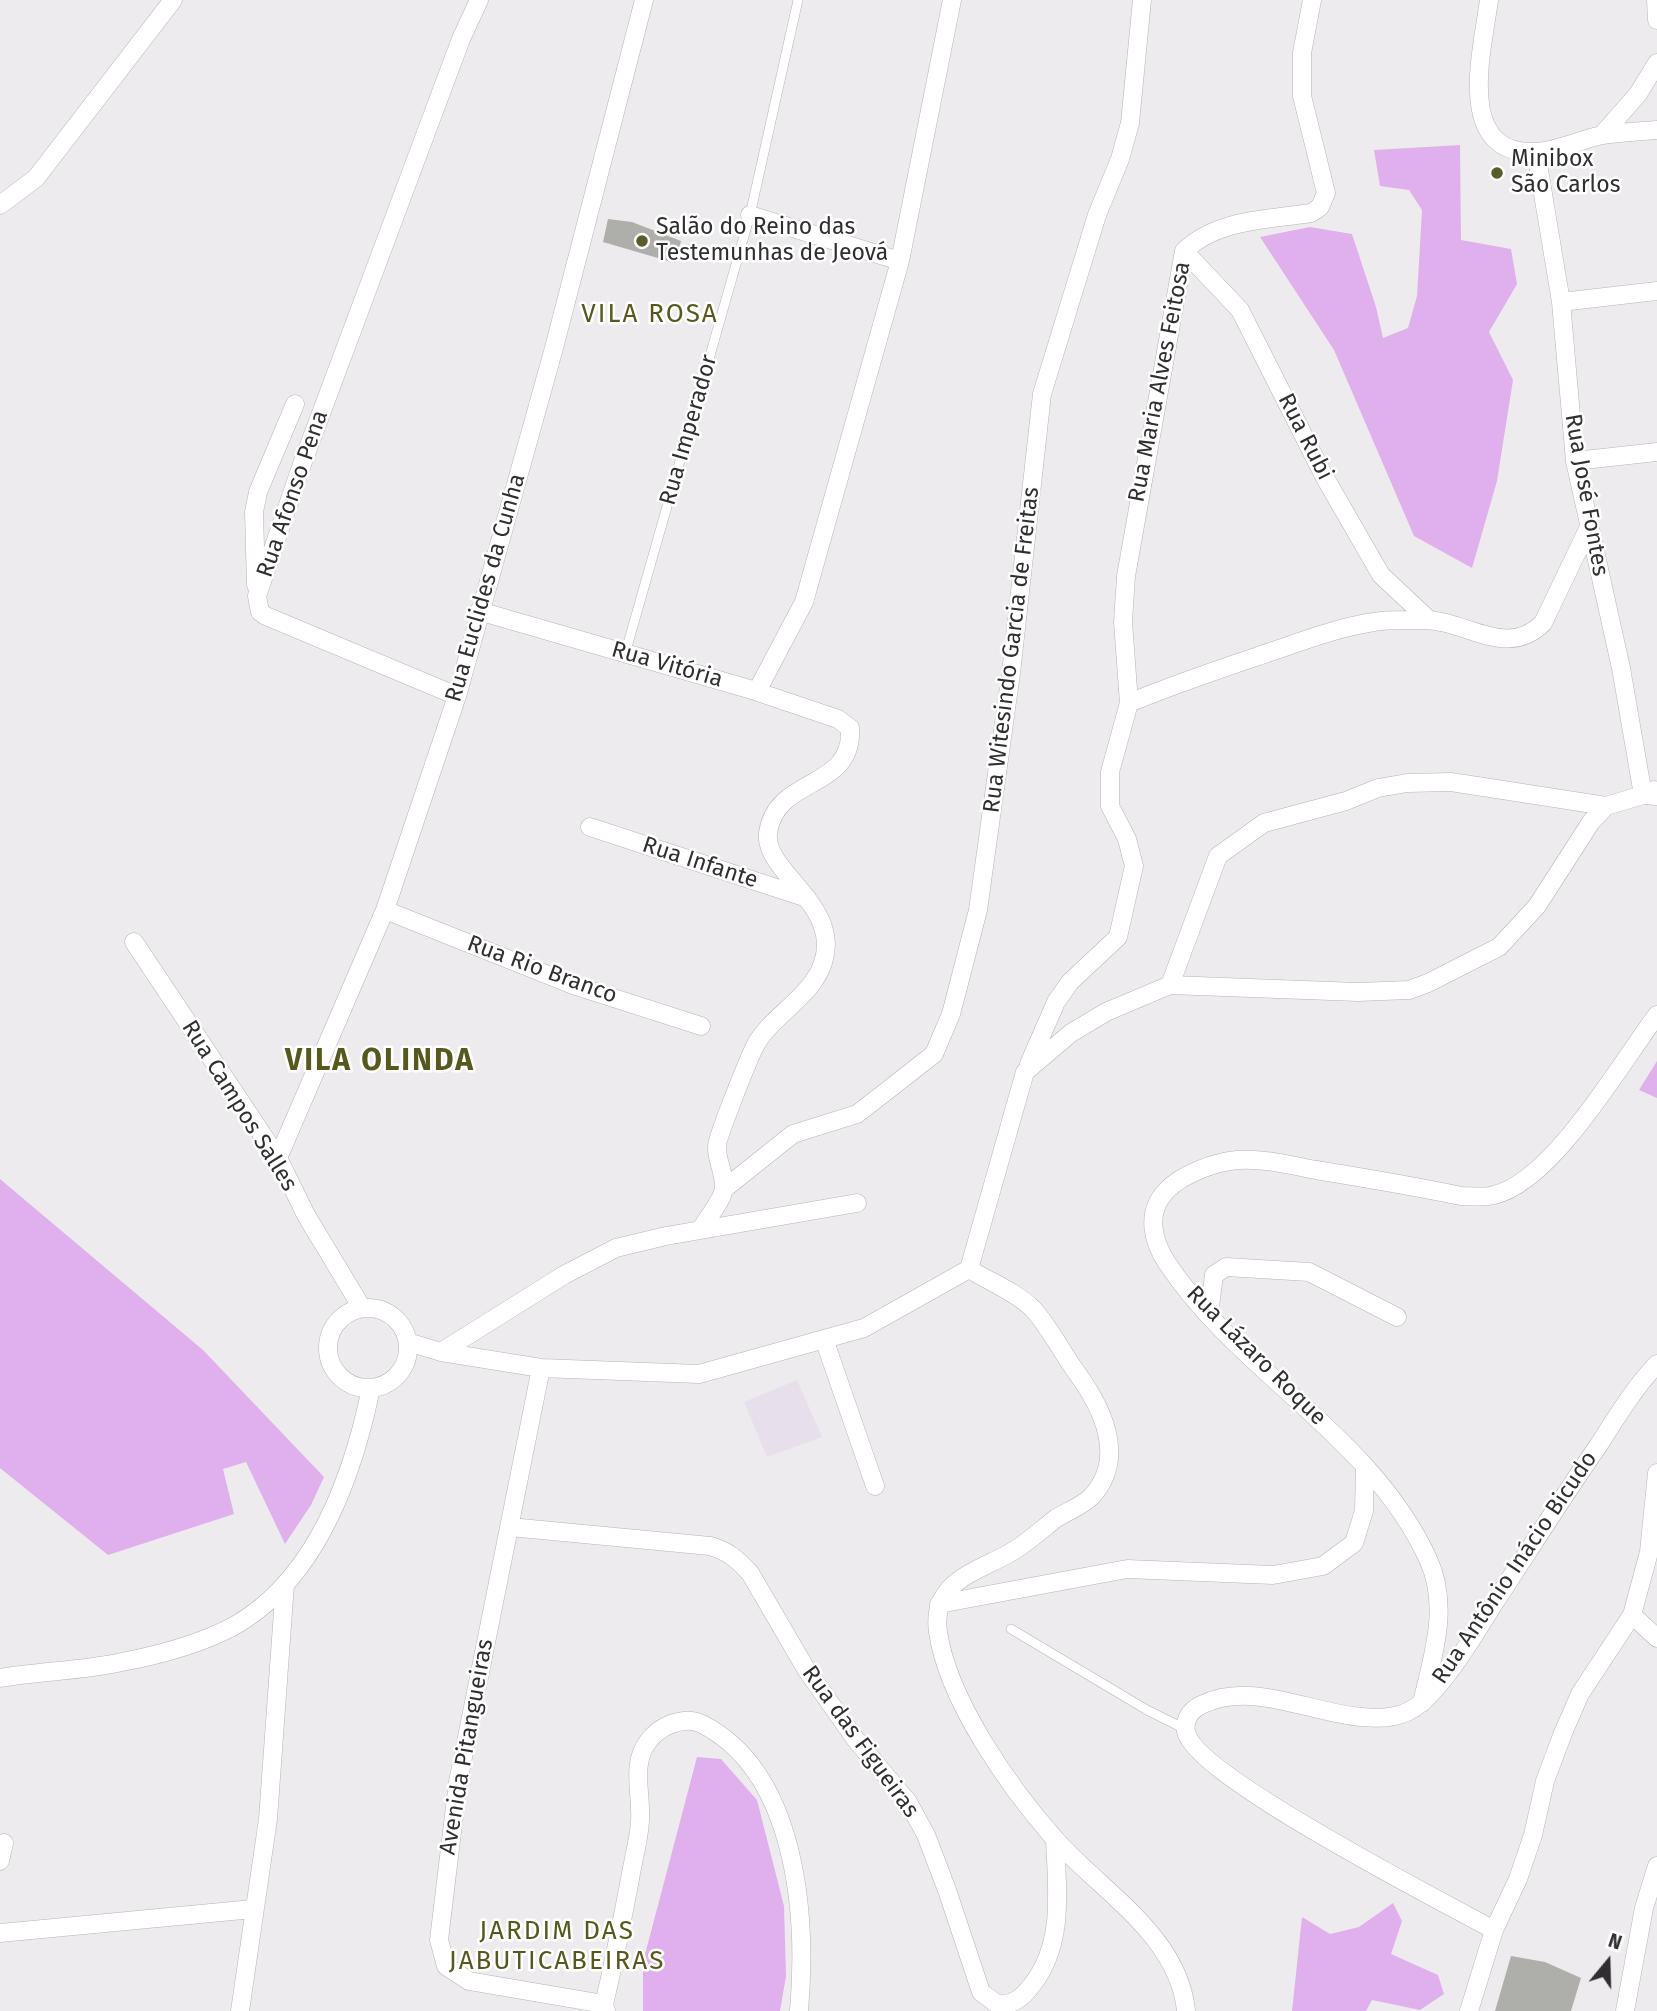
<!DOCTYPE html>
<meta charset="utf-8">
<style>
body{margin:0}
#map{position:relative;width:1657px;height:2011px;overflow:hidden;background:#eeebef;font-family:"Fira Sans",sans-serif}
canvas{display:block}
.north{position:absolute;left:1573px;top:1927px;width:70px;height:70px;-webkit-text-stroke:5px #fff;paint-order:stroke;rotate:19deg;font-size:19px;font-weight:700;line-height:28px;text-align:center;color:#2f2e30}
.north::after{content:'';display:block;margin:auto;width:24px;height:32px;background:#2f2e30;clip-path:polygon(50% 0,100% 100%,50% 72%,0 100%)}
</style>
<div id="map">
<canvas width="1657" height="2011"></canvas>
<div class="north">N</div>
</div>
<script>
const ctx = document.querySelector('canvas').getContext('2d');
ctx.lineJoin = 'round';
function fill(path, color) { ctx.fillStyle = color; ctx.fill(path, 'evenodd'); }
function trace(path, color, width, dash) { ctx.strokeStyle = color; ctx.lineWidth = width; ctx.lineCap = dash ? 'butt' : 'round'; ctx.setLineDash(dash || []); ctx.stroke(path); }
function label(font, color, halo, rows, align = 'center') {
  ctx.font = font + ' "Fira Sans",sans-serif'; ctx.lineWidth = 5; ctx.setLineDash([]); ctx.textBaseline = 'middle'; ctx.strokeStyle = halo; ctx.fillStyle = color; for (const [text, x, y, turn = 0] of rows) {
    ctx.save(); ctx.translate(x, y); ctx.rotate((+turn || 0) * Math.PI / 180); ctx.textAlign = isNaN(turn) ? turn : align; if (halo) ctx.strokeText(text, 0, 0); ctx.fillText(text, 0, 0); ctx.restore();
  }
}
const built = new Path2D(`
 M797,1380L822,1437L767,1457L744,1402Z`);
const green = new Path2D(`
 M1460,145L1461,240L1511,249L1517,284L1489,332L1513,380L1497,481L1472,568L1414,536L1334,350L1260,237L1310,227L1352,234L1376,307L1383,338L1408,328L1417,296L1422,210L1409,190L1380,186L1374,150Z
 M1657,1061V1098L1639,1090Z
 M0,1179L203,1350L324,1477L311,1505L285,1544L246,1462L223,1469L234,1514L108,1555L0,1468Z
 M697,1757L721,1759L757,1800L784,1906L786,1976L780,2011H643V1962Z
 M1393,1903L1402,1921L1391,1954L1438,1975L1444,1994L1420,2010L1372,2000L1366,2011H1292L1302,1917L1330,1934L1359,1927Z`);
const building = new Path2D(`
 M608,219L632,222L681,241L675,263L603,242Z
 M1511,1956L1545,1962L1581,1978L1571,2011H1495Z`);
const lane = new Path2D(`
 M625,654L750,215L798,0
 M1011,1629L1147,1710L1185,1729`);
const street = new Path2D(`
 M1489,0C1483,48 1453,156 1536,152C1556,151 1578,141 1598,136C1617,132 1638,132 1657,130
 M1656,0L1657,20
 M1602,135L1638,94L1657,63
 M1536,152L1561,302L1575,461L1621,668L1643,795L1654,790
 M0,205L36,178L173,0
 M750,215L900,261
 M1184,251L1240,310L1324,476L1381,575L1429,620
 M1561,302L1657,291
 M1575,461L1657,452
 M256,585L254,512L258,492L295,404
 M479,611L749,689L838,719L850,728C854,791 776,775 768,833C764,868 825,897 826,944C826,992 773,1011 755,1046C749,1058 717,1137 717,1146C716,1159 725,1174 724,1188C723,1200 707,1218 701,1229
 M757,691L804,602L900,261L952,0
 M457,696L266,616L260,612L257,596L301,467L461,39L479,0
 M1129,703C1177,683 1226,667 1276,650C1308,639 1340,627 1374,622C1389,619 1406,620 1422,620C1465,619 1506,660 1543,623L1589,527
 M590,827L807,898
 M385,910L573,985L701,1026
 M134,942L278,1158L306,1215L362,1308
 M1170,985L1218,856L1264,823L1346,801L1378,788L1407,783L1451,782L1606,806
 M1029,1064L1056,1002L1070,982L1118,937L1134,866L1127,839L1110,806V772L1129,703L1123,622L1126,576L1184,251C1217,219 1267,220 1311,213L1320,207L1326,193L1302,96V53L1312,0
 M278,1158L385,910L457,696L554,348L644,0
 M724,1189L793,1134L857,1114L888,1090L934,1054L951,1014L978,910L1011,673L1042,394L1097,215L1120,159L1130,123L1142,0
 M328 1348a40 40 0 1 1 80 0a40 40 0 1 1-80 0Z
 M1209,1314L1214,1275L1226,1267L1309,1272L1397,1317
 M824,1339L875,1486
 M408,1342L441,1352L541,1368L699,1374L864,1328L969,1269
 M441,1352L564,1275L616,1248L666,1236L857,1203
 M541,1368L458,1782L439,1940L446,1966L469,1981L604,2004
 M510,1527L710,1546C728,1551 737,1559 750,1573L806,1669L856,1740L908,1802L926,1835L947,1890L981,1992L997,2004C1013,2006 1023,1997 1032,1985C1065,1943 1057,1889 1055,1839
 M939,1604L1127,1569L1273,1575L1323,1566L1354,1543L1364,1511L1365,1467
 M1632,1615L1657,1638
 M0,1678C40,1671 82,1671 122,1662C159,1655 200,1644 234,1626C317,1579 353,1476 371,1388
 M1422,1703C1433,1655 1450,1606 1428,1559C1372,1436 1240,1373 1167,1263C1152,1240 1146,1212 1166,1191C1182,1174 1215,1162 1237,1160C1264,1158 1290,1165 1316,1170C1365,1178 1413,1186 1461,1196C1471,1196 1484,1198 1494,1195C1553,1181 1620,1064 1657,1015
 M0,1861L4,1843
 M1494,1930C1445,1903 1192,1774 1186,1731C1184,1719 1191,1710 1201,1705C1251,1680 1310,1713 1361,1717C1383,1719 1404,1718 1421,1703C1447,1681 1475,1634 1493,1605C1528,1552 1562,1498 1598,1446C1616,1418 1634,1388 1657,1364
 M0,1933L253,1909
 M240,2011L268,1819L285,1584
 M606,2011L604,2004C614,1963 622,1921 630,1879C633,1860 639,1840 640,1821C642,1796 631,1765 647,1743C658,1726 684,1715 702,1724C798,1773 807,1918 799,2011
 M1186,2011C1179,1935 1099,1890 1054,1838C1009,1787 948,1700 938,1632C931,1583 973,1573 1008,1554C1025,1545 1040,1531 1055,1519C1066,1512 1082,1506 1091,1497C1127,1459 1103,1409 1077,1373C1062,1353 1049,1326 1032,1308C1016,1292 988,1281 969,1269L1025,1072L1071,1033L1106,1012L1170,985L1358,992L1409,990L1428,983L1499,947L1537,906L1591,822L1606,806L1643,795L1657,796
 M1469,2011L1494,1930L1518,1879L1533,1835L1545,1781L1563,1733L1580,1694L1632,1615L1649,1552L1657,1473
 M1625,2011L1644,1908L1657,1866`);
const markers = [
 [1497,173,7,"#5a5c29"],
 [642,241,7,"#5a5c29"]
];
const poiNames = [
 ["Minibox",1511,160],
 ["São Carlos",1511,186],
 ["Salão do Reino das",656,228],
 ["Testemunhas de Jeová",656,254]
];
const streetNames = [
 ["Rua Maria Alves Feitosa",1160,382,-79],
 ["Rua Imperador",689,430,-74],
 ["Rua Rubi",1305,437,63],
 ["Rua Afonso Pena",293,494,-71],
 ["Rua José Fontes",1586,495,80],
 ["Rua Euclides da Cunha",486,588,-74],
 ["Rua Witesindo Garcia de Freitas",1012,650,-83],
 ["Rua Vitória",667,665,16],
 ["Rua Infante",700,863,18],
 ["Rua Rio Branco",542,970,20],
 ["Rua Campos Salles",239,1106,58],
 ["Rua Lázaro Roque",1256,1356,45],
 ["Rua Antônio Inácio Bicudo",1515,1568,-56],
 ["Rua das Figueiras",860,1742,54],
 ["Avenida Pitangueiras",467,1747,-80]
];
const quarterNames = [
 ["VILA ROSA",650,315],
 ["JARDIM DAS",557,1932],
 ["JABUTICABEIRAS",557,1962]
];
const districtNames = [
 ["VILA OLINDA",380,1062]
];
fill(built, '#e7dfe9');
fill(green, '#e0b0ec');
fill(building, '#aeaeaa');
trace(lane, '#b6b3b7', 10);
trace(street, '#b6b3b7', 19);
trace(lane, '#fff', 9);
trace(street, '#fff', 18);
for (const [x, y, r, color] of markers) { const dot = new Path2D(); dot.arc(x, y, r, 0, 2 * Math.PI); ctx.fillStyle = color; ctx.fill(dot); trace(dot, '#fff', 2.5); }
label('23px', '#2f2e30', '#fff', poiNames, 'left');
label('23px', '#2f2e30', '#fff', streetNames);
ctx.letterSpacing = '2px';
label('26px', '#57581d', '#fff', quarterNames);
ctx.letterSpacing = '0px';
ctx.letterSpacing = '2px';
label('bold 30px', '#57581d', '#fff', districtNames);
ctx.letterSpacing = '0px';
</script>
